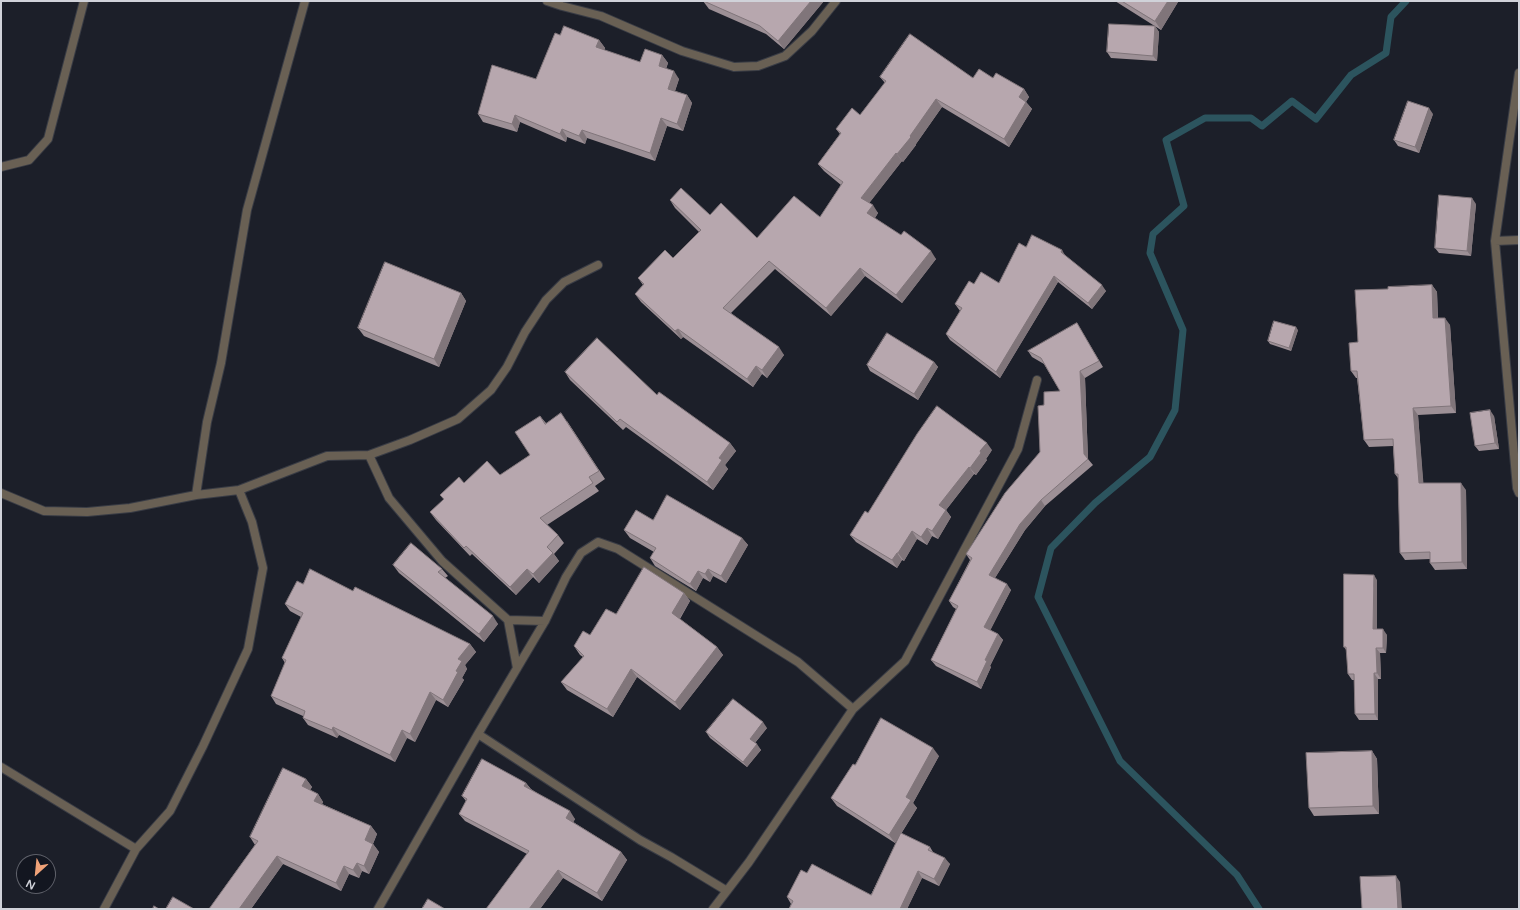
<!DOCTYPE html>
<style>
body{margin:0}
#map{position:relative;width:1520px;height:910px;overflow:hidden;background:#1c1f29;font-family:"Varela Round",sans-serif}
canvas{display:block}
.frame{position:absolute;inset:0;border:2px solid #d0d2d9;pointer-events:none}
.north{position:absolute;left:16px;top:854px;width:40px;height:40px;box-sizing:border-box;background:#131620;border:1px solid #5f616a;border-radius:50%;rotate:207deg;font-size:11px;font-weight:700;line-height:16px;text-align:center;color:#d0d2d9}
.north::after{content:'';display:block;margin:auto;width:14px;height:18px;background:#f0a278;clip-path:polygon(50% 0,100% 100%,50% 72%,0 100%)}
</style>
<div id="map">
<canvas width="1520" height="910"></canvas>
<div class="frame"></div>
<div class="north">N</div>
</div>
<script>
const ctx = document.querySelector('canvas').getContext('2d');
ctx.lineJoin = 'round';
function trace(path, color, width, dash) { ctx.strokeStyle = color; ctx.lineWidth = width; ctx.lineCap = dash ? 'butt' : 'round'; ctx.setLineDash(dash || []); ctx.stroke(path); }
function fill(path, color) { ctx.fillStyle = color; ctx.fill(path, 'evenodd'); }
const stream = new Path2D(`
 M1259,909L1237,875L1120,761L1038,597L1051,548L1095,503L1150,457L1175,410L1183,330L1150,253L1153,234L1184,206L1166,140L1205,118H1251L1262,126L1292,101L1316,119L1351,75L1386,53L1391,17L1406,1`);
const street = new Path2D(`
 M547,1L562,6L601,16L682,51L734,67L758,66L785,56L812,31L836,1
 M1519,73L1495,241L1517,488L1519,493
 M1,167L29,160L48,139L84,1
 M1495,241L1519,240
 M369,455L389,498L442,561L508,620L517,668
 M1,493L44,511L87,512L130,508L196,495L239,490L327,456L369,455L410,440L458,419L491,390L507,367L525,332L546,300L564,282L598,265
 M196,495L207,422L221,363L247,210L305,1
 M508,620L545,621
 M478,734L640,840L671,857L727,891
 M1,767L136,849
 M104,909L136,849L170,811L203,746L248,649L263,568L252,522L239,490
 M378,909L478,734L545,621L566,577L581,553L598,542L618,549L798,662L853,709
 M713,909L749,862L853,709L905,661L1018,449L1037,380`);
const wall = new Path2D(`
 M703,1H824L784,49L766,34L709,9Z
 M1115,1H1178V2L1161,30Z
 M1155,26L1159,32L1157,61L1111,58L1107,52Z
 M560,35L599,40L605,48L604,50L640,62L662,55L668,63L666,69L679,79L675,91L687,95L692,103L683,131L667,126L655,161L587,138L585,144L567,137L566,142L520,122L517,132L483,122L478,114L536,79Z
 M880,77L993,78L1024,89L1029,97L1026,102L1032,109L1009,147L942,107L916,144V145L903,162L902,161L869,203L878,213L875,218L936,259L902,303L865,276L831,316L775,269L731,313L784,355L767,378L762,374L753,387L683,337L681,339L641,302L635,294L643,285L638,278L673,258L699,232L675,208L670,200L710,215L757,238L820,217L841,185L824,171L818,164L840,134L836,129L860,115L885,83Z
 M1433,114L1419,153L1398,146L1394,140Z
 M1476,204L1471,256L1439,253L1435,248Z
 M1026,247L1066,257L1106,291L1092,309L1058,282L1000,378L950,340L946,334L960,311L955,304L974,284L999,283Z
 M1432,285L1437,292L1438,318L1450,325L1456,413L1418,415L1423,483L1466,490L1467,569L1435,570L1430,563V559L1405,560L1400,553L1398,478L1395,474L1393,446L1369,447L1364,440L1357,378H1356L1351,371L1358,342L1388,289Z
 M461,293L466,301L439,367L364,336L358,328Z
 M1077,323L1081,330L1103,367L1085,378L1088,459L1093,465L1045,506L1025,530L995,578L1011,590L990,630L998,634L1003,640L990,666L991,667L981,689L936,666L931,660L956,609L953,607L949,601L970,560L966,554L1040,452L1044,405L1060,391L1044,364L1032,357L1028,351Z
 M1298,330L1291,351L1270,344L1268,341Z
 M934,362L938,367L918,400L870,371L867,365Z
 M565,372L657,395L730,443L736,451L725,465L728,469L713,490L626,427L623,430L570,380Z
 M540,416L546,423L567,421L605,479L595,486L599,491L547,525L558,535L564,543L554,554L559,561L539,583L533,577L516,595L472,554L470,556L436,520L430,512L444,500L440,495L464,483L500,475L530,455Z
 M1494,416L1499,449L1479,451L1475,446Z
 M992,450L986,459L987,460L976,475L974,474L946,510L951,517L938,539L932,536L927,545L917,539L904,561L902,560L897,568L856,542L850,535L868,513Z
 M653,520L742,538L748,545L726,583L713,576L710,582L703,578L696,591L655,566L650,558L654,552L630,538L624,530Z
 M393,565L442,569L448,576L445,578L498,624L484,642L399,573Z
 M1377,580V629L1387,635L1386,653H1380L1381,679H1378V720H1359L1355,714L1354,680H1352L1348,674L1347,651L1344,647Z
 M303,584L353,591L470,644L476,652L465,665L467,669L462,678L464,680L448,707L436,700L415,742L407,738L395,762L339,735L337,738L308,725L303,718V716L276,704L271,696L285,663L282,658L301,617L290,611L285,604Z
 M684,593L690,601L680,619L717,647L723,655L680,710L637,677L613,717L567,690L561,682L583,657L580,655L574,646L590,635L616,614Z
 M767,728L755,743L761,750L747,767L710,738L706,732Z
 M1372,751L1377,759L1379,814L1314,816L1309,808Z
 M939,756L913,803L917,808L901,834L930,847L933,852L950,864L939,886L922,878L907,909H789L791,904L787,897L807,873L871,895L900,834L895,843L837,806L831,798L855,765Z
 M306,779L312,787L310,790L318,794L323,802L322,804L371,826L377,834L373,844L379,852L369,874L362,871L359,878L349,874L341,891L283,864L251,909H209L255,845L250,837Z
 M526,783L531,789L575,819L573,822L621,852L627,860L602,901L563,878L540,909H486L527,854L465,821L459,814L466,801L462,796Z`);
const shadedWall = new Path2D(`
 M811,1H824L784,49L778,41Z
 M1168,1H1178V2L1161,30L1155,21Z
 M1155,26L1159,32L1157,61L1153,56Z
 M599,40L605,48L602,55L596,47Z
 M662,55L668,63L664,74L659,66Z
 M674,71L679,79L673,97L668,89Z
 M1024,89L1029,97L1024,105L1019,97Z
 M687,95L692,103L683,131L677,124Z
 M936,99L942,107L916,144V145L903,162L897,154Z
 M1026,102L1032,109L1009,147L1004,139Z
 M1429,108L1433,114L1419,153L1415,147Z
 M515,115L520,122L517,132L512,124Z
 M661,118L667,126L655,161L650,153Z
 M562,129L567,137L566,142L560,134Z
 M582,130L587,138L585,144L579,136Z
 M896,153L902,161L867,206L861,198Z
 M1472,198L1476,204L1471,256L1467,251Z
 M873,205L878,213L873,221L867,213Z
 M1062,250L1066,257L1061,252Z
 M931,251L936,259L902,303L896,295Z
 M860,268L865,276L831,316L826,308Z
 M1054,276L1058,282L1000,378L996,372Z
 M1102,285L1106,291L1092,309L1088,303Z
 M1432,285L1437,292L1438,325L1433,318Z
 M461,293L466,301L439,367L434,359Z
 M1445,318L1450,325L1456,413L1451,406Z
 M1296,327L1298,330L1291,351L1289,348Z
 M678,329L683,337L681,339L675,331Z
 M779,347L784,355L767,378L762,370Z
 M934,362L938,367L918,400L914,394Z
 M756,366L762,374L753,387L747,379Z
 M1080,371L1085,378L1088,459L1084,454Z
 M1413,408L1418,415L1424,490L1419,483Z
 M1490,410L1494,416L1499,449L1495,443Z
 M730,443L736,451L725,465L728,469L713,490L707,482L719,458Z
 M987,443L992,450L986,459L987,460L976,475L970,468L980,451Z
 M969,467L974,474L946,510L951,517L938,539L932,531L939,505Z
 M1461,483L1466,490L1467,569L1462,562Z
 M1041,500L1045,506L1025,530L993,581L989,575L1020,524Z
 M927,528L932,536L927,545L921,537Z
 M912,531L917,539L904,561L898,553Z
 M742,538L748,545L726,583L721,576Z
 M553,553L559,561L539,583L533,574Z
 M897,553L902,560L897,568L892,560Z
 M527,569L533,577L516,595L510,587Z
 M708,569L713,576L710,582L705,574Z
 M698,571L703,578L696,591L690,584Z
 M1374,575L1377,580V635L1373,629Z
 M1007,584L1011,590L989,633L984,627Z
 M684,593L690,601L678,621L672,613Z
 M493,616L498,624L484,642L479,634Z
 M1383,629L1387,635L1386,653L1383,648Z
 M998,634L1003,640L990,666L991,667L981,689L977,682L985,660Z
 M470,644L476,652L465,665L467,669L462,678L464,680L448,707L443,700L456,671L458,659Z
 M717,647L723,655L680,710L675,702Z
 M1376,648L1380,653L1381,679L1377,673Z
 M631,669L637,677L613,717L607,709Z
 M1374,673L1378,679V720L1375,714Z
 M430,692L436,700L415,742L410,734Z
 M763,722L767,728L754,744L750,739Z
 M333,727L339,735L337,738L332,730Z
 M402,730L407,738L395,762L390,755Z
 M757,744L761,750L747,767L743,762Z
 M933,748L939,756L913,803L917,808L895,843L889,835L906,797Z
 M1372,751L1377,759L1379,814L1373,806Z
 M306,779L312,787L308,794L302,786Z
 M526,783L531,790L524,786Z
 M318,794L323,802L320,809L314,801Z
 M570,811L575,819L572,825L566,818Z
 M371,826L377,834L371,848L365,840Z
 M373,844L379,852L369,874L364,866Z
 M621,852L627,860L602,901L597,893Z
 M277,856L283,864L251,909H239Z
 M945,858L950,864L939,886L934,879Z
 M357,863L362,871L359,878L353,870Z
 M344,866L349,874L341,891L336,883Z
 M558,870L563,878L540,909H529Z
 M918,871L922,878L907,909H900Z
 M1396,876L1400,882L1402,909H1398Z`);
const building = new Path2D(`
 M704,1H811L778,41L760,26Z
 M1122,1H1168L1155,21Z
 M1109,24L1155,26L1153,56L1107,52Z
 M564,26L599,40L596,47L640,62L645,49L662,55L659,66L674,71L668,89L687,95L677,124L661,118L650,153L582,130L579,136L562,129L560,134L515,115L512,124L478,114L492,65L536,79L555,33L560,35Z
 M910,34L973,78L979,69L993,78L996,73L1024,89L1019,97L1026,102L1004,139L936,99L910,136L911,137L897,154L896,153L861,198L873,205L867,213L901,235L904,231L931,251L896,295L860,268L826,308L769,261L723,308L779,347L762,370L756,366L747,379L678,329L675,331L635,294L644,284L638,278L665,250L673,258L701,230L670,200L681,188L710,215L721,203L757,238L794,196L820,217L843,182L818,164L841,133L836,129L852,108L860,115L886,81L880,77Z
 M1408,101L1429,108L1415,147L1394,140Z
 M1439,195L1472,198L1467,251L1435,248Z
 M1032,235L1062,250L1061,252L1102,285L1088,303L1054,276L996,372L946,334L962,308L955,304L969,281L974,284L981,272L999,283L1019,243L1026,247Z
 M385,262L461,293L434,359L358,328Z
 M1432,285L1433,318H1445L1451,406L1413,408L1419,483H1461L1462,562L1430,563V552L1400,553L1398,474H1395L1393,439L1364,440L1357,371H1351L1349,343L1358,342L1355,290L1388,289V287Z
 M1274,321L1296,327L1289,348L1268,341Z
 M1077,323L1099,361L1080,371L1084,454L1088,459L1041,500L1020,524L989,575L1007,584L984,627L998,634L985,660L987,661L977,682L931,660L958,606L949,601L972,558L966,554L1005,493L1040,452L1038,406L1044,405V392L1060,391L1041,358L1028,351Z
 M887,333L934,362L914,394L867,365Z
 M597,338L657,395L659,392L730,443L719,458L722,460L707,482L620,419L617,422L565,372Z
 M937,406L987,443L980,451L981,453L970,468L969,467L939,505L946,510L932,531L927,528L921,537L912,531L898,553H897L892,560L850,535L865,511L868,513L917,434Z
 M1490,410L1495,443L1475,446L1470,413Z
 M561,413L599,471L589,477L593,483L540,518L558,535L547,547L553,553L533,574L527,569L510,587L466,546L464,548L430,512L444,499L440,495L459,477L464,483L487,461L500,475L530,455L515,432L540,416L545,424Z
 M667,495L742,538L721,576L708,569L705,574L698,571L690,584L650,558L656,548L624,530L636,510L653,520Z
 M411,543L442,569L438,572L493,616L479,634L393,565Z
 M644,567L684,593L672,613L717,647L675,702L631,669L607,709L561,682L584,656L574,646L583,631L590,635L606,609L616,614Z
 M310,569L353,591L355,587L470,644L458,659L462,661L456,671L458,672L443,700L430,692L410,734L402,730L390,755L333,727L332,730L303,718L305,711L271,696L286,660L282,658L303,613L285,604L297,581L303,584Z
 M1344,574L1374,575L1373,629H1383V648H1376L1377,673H1374L1375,714H1355L1354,674H1348L1346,647H1344Z
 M733,699L763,722L750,739L757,744L743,762L706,732Z
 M881,718L933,748L906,797L911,800L889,835L831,798L853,764L855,765Z
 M1372,751L1373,806L1309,808L1306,753Z
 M482,759L526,783L524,786L570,811L566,818L621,852L597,893L558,870L529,909H486L529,851L459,814L467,799L462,796Z
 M283,768L306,779L302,786L318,794L314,801L371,826L365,840L373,844L364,866L357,863L353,870L344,866L336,883L277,856L239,909H209L258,841L250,837Z
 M901,833L930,847L928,850L945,858L934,879L918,871L900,909H789L793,901L787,897L801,870L807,873L812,864L871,895Z
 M1396,876L1398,909H1362L1360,877Z
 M173,897L194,909H166Z
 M428,899L445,909H422Z
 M154,906L159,909H153Z`);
trace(stream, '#2c545e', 7);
trace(street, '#393c45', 10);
trace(street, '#696054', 8);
fill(wall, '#9d9096');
fill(shadedWall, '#80757a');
fill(building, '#b7a7ae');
trace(building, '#80757a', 1);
</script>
